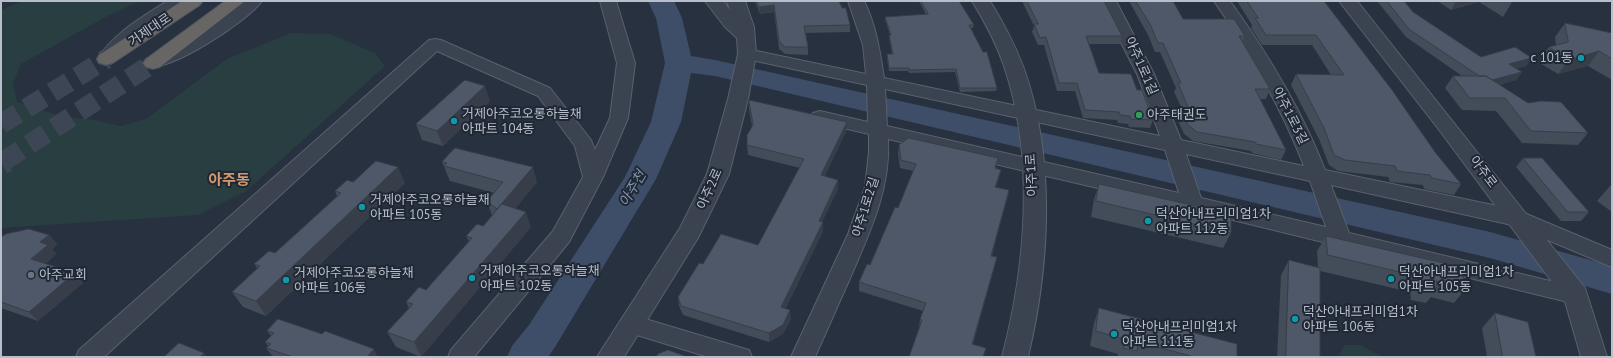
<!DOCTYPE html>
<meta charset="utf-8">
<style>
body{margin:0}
#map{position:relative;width:1613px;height:358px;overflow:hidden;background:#273140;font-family:"PT Sans",sans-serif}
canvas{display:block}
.frame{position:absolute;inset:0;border:2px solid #b8bfca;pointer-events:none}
</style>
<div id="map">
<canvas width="1613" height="358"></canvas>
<div class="frame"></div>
</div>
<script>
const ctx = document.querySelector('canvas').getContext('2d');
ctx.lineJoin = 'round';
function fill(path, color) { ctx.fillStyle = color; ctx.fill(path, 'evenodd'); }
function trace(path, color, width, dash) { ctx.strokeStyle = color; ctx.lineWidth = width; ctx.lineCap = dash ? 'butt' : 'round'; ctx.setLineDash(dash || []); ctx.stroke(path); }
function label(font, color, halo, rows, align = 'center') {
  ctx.font = font + ' "PT Sans","Noto Sans KR",sans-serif'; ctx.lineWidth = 4; ctx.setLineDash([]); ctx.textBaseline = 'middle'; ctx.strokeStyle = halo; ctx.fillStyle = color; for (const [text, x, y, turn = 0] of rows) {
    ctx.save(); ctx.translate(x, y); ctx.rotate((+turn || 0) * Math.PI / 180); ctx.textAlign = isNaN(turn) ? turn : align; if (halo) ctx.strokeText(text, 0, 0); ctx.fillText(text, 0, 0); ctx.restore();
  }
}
const green = new Path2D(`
 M22,1H139L104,18L21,64L13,84L17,102L64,117L95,120L121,126L146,119L227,59L291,33L330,34L375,53L385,66L245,192L198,215L1,228V10Z
 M1344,345H1360L1383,357H1338Z`);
const river = new Path2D(`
 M648,1H674L682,18L691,56L715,60L1490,232L1612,266V294L1490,258L715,76L691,73L681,122L656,179L555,347L548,357H507L512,346L529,325L625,177L651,122L665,63L656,18Z`);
const trunkTunnelFar1 = new Path2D(`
 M1,124L106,59
 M4,161L153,63`);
const trunkTunnel = new Path2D(`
 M1,163L6,160`);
const minor = new Path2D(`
 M600,1H616L635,63L628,118L603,177L569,242L474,357H448L451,350L553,231L583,177L575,146L538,96L437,51L104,357H76L79,350L429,40L435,39L441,40L550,88L591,140L595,150L610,118L617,63Z
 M848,1H864C876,25 880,51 884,78L1160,136L1137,74L1100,1H1116L1154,74L1181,140L1304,166C1281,107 1250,53 1214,1H1230C1268,54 1302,110 1325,170L1517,210L1612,250V267L1512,225L1331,185L1349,233L1584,289L1587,295L1584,301L1576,304L1192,210L888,139C891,188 870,232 851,276C839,303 827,330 815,357H791L848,234L865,187L869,152V134L813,121L811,117L813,113L820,111L868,122L867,85L747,59L741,58L738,54L741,50L747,49L866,74L863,45ZM885,89L1165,150L1179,193L887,126ZM1186,154L1310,181L1326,227L1201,198Z
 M632,315L749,350L752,357H708L624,331L620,324L624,317Z`);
const tertiary = new Path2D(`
 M167,1H188L185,5C159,22 131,37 113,63L106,65L99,63L97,59C115,32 141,18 167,1Z
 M242,1H262C249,20 169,73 146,67L143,63L146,59L187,40Z
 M705,1H723L730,10L727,1H745L754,27L756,54L748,99L729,174L698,238L624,357H597L680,228L707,174L728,99L738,54L737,38L725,27Z
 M972,1H990C1003,22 1014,43 1023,66C1056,156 1050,265 1028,357H1002C1026,266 1035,157 1004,66C996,43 985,22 972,1Z
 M1339,1H1357L1585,288L1607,357H1581L1564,298L1440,131Z`);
const trunk = new Path2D(`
 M182,1H203L200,5L113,63L106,65L99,63L97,59L99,55Z
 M225,1H245L160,67L153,69L146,67L143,63L146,59Z`);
const wall = new Path2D(`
 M755,1H839L850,25V32L806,33L808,47V55L785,54L779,49L774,12L760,14Z
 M919,1H959L974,25L973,28H971L997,88L996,91L960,92L955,72L909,73L908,71H889L887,58V54H892L889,38V35H890L885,20V17L926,14Z
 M1022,1H1104L1122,36L1120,44H1089L1099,73L1137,90L1153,120L1150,128L1129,127L1128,124L1118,123L1117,120L1083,118L1075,91H1057L1044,45H1038L1032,32L1034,26Z
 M1129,1H1173L1183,19L1245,36L1242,42L1270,89L1266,99H1259L1286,150L1281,160L1252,153L1251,151L1193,141L1184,134L1179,123L1183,113H1184L1174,92L1176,88L1160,52H1155L1148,35Z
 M1237,1H1324L1435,152L1461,184L1454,195L1424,189L1423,185L1390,182L1388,177L1338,171L1329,165L1319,139L1291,85L1296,74L1331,75L1312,45H1262L1251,28L1252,25Z
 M1377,1H1404L1413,12L1481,57L1532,58L1526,66L1516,68L1522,72L1516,80L1499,85L1528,103L1588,133L1578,145L1522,143L1496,111L1462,110L1445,88L1453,76H1462L1406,37Z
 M1437,1H1512V2L1503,17L1479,2L1451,10Z
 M1565,23L1612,33V80L1588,66L1558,74L1538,62L1549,47L1556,45L1555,37Z
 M749,100L846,131L825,176L838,180V189L822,222L823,231L786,308L791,319L783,334L769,342L683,315L679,306L678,297L703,264L758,245L800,168L748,155L747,145L752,126L749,109Z
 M490,101L443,146L422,140L416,124Z
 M899,145L997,167L996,168L999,178L996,187L1009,190L992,256L995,265L973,344L919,327L920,319L923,311L859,291V282L870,265L898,208L913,171L900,168L898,154Z
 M1523,158L1589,212L1581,221H1561L1516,167Z
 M442,162L537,182L515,209L531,227L421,357L396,347L387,332L409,308L406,302L426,290L469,241L466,236L483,226L492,216L487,201L494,193L450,181Z
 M353,182L405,183L266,316L243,307L232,292L258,269L254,264L275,253L337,196L335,191Z
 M1099,184L1231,233L1223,248L1091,217L1094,199Z
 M1612,185V212L1597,201L1610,186Z
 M49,235L57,244L52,249L56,254L45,264L75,273L83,283L38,321L1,308V237Z
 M1326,236L1466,288L1454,303L1431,297L1426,303L1411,300L1410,292L1320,271V357H1277L1281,275L1289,260L1318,268L1317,251Z
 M1099,308L1237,357H1118V354L1090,346L1094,323Z
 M1495,313L1536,357H1487L1482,328Z
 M267,331L378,357H273L266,348L268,346L265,342L271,336Z`);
const shadedWall = new Path2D(`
 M1456,1H1480L1479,2L1451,10Z
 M774,5V12L760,14L759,7Z
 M1599,51L1588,66L1558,74L1569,60Z
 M1532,58L1526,66L1504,72L1509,64Z
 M1522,72L1516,80L1481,89L1487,82Z
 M485,86L490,101L443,146L437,131Z
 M847,122L846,131L821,184V175Z
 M398,167L405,183L266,316L256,301Z
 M533,167L537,182L502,225L497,209Z
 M1001,170L999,178L993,195L995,187Z
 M838,180V189L818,230L819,221Z
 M1009,190L1008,198L989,264L991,256Z
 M526,212L531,227L421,357L414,342Z
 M823,222V231L782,316L781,307Z
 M49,235L57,244L52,249L56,254L39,268L31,259L40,242Z
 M997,257L995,265L970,352L972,344Z
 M75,273L83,283L38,321L29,312Z
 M790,310L791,319L783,334L769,342V333Z
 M374,349L378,357H367Z
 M204,353L207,357H200Z`);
const building = new Path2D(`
 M757,1H839L842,8H846L850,25L804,26L808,47H785L779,41L774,5L759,7Z
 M921,1H959L974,25H969L983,52H987L997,88H960L956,69L909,70V68H889L887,54H893L889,35H891L885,17L928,14Z
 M1027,1H1104L1122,36H1086L1099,73L1131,74L1137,90H1142L1153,120L1131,119L1130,116L1120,115L1119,112L1085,110L1077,83H1059L1046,37L1040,38L1034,24H1038Z
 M1136,1H1173L1183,19H1234L1245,36H1239L1270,89H1255L1286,150L1256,144L1255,142L1197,132L1188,125L1183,113L1191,114L1178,83H1181L1163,43H1158L1151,26Z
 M1247,1H1324L1392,90L1435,152L1461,184L1432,178L1430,175L1397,171L1395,166L1345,160L1334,155L1324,128L1296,74L1344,75L1316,35H1266L1255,18H1258Z
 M1387,1H1404L1413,12L1481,57L1515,47L1532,58L1509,64L1522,72L1492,80L1486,76H1479L1410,30Z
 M1565,23L1612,33V59L1599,51L1569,60L1549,47L1568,42Z
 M1453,76H1486L1528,103L1541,101L1561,102L1588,133L1531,131L1505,98H1470Z
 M465,80L485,86L437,131L416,124Z
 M749,100L847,122L821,175L838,180L819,221L823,222L781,307L790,310L783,325L769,333L681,306L678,297L699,263L703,264L721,234L758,245L804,159L747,145V135L753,125Z
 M909,138L998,158L995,168L1001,170L995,187L1009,190L991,256L997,257L972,344L986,348L983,357H909L922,320L920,319L926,303L859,282L867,264L870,265L895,207L898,208L916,164L901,160L899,145Z
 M455,148L533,167L497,209L487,201L503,182L444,166L447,163L442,162Z
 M1523,158H1542L1589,212H1568Z
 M376,161L398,167L256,301L232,292L260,266L254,264L269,251L275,253L341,193L335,191L347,180L353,182Z
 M1099,184L1231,214V233L1096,201Z
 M502,204L526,212L414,342L387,332L413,304L406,302L419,287L426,290L472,238L466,236L477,224L483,226Z
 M29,229L49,235L40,242L48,245L31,259L75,273L29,312L1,302V237L6,234Z
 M1326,236L1461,267L1466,288L1436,281L1437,288L1423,285L1421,277L1328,255Z
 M1289,260L1320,268V357H1286Z
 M1099,308L1237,344V357H1191V356L1138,342L1137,351L1123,348L1124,339L1096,331Z
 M1495,313L1528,322L1536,357H1503Z
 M278,319L322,334L325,331L374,349L367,357H293L266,348L271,344L265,342L274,333L267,331Z
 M179,343L204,353L200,357H164Z
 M668,350L688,357H656L658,354Z`);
const markers = [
 [1581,58,4,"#0f9aa8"],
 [1139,115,4,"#2e9e5b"],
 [454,121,4,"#0f9aa8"],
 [362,207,4,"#0f9aa8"],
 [1148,221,4,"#0f9aa8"],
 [31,275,4,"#6b7280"],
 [472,278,4,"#0f9aa8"],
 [1391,279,4,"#0f9aa8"],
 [286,280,4,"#0f9aa8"],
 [1295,319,4,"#0f9aa8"],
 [1114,334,4,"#0f9aa8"]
];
const streetNames = [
 ["거제대로",150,30,-34],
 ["아주1로1길",1141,66,66],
 ["아주1로3길",1290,116,63],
 ["아주로",1483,172,53],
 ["아주1로",1032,175,-93],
 ["아주2로",710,189,-66],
 ["아주1로2길",866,207,-73]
];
const poiNames = [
 ["c 101동",1573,58,"right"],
 ["거제아주코오롱하늘채",462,114],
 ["아파트 104동",462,129],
 ["아주태권도",1147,115],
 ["거제아주코오롱하늘채",370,200],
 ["아파트 105동",370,215],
 ["덕산아내프리미엄1차",1156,214],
 ["아파트 112동",1156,229],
 ["거제아주코오롱하늘채",480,271],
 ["아파트 102동",480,286],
 ["덕산아내프리미엄1차",1399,272],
 ["아파트 105동",1399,287],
 ["거제아주코오롱하늘채",294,273],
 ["아파트 106동",294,288],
 ["아주교회",39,275],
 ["덕산아내프리미엄1차",1303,312],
 ["아파트 106동",1303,327],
 ["덕산아내프리미엄1차",1122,327],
 ["아파트 111동",1122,342]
];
const waterNames = [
 ["아주천",633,189,-60]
];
const quarterNames = [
 ["아주동",229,181]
];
fill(green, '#293e41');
fill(river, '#3e4e68');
trace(trunkTunnelFar1, '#3d4655', 20, [20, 10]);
trace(trunkTunnel, '#3d4655', 24, [24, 12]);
trace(minor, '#59616d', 2);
trace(tertiary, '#59616d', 2);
trace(trunk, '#464e5a', 2);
fill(minor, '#3b4350');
fill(tertiary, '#3b4350');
fill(trunk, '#686664');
fill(wall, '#434c59');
fill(shadedWall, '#373e49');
fill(building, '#4e5868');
trace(building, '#373e49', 1);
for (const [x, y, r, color] of markers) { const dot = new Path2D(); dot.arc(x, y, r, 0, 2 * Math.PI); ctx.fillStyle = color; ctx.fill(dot); trace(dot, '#202835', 1.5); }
label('13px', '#b8bfca', '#202835', streetNames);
label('13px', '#b8bfca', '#202835', poiNames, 'left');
label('italic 14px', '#8194b0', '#202835', waterNames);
label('bold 15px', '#d09a6d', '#202835', quarterNames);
</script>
